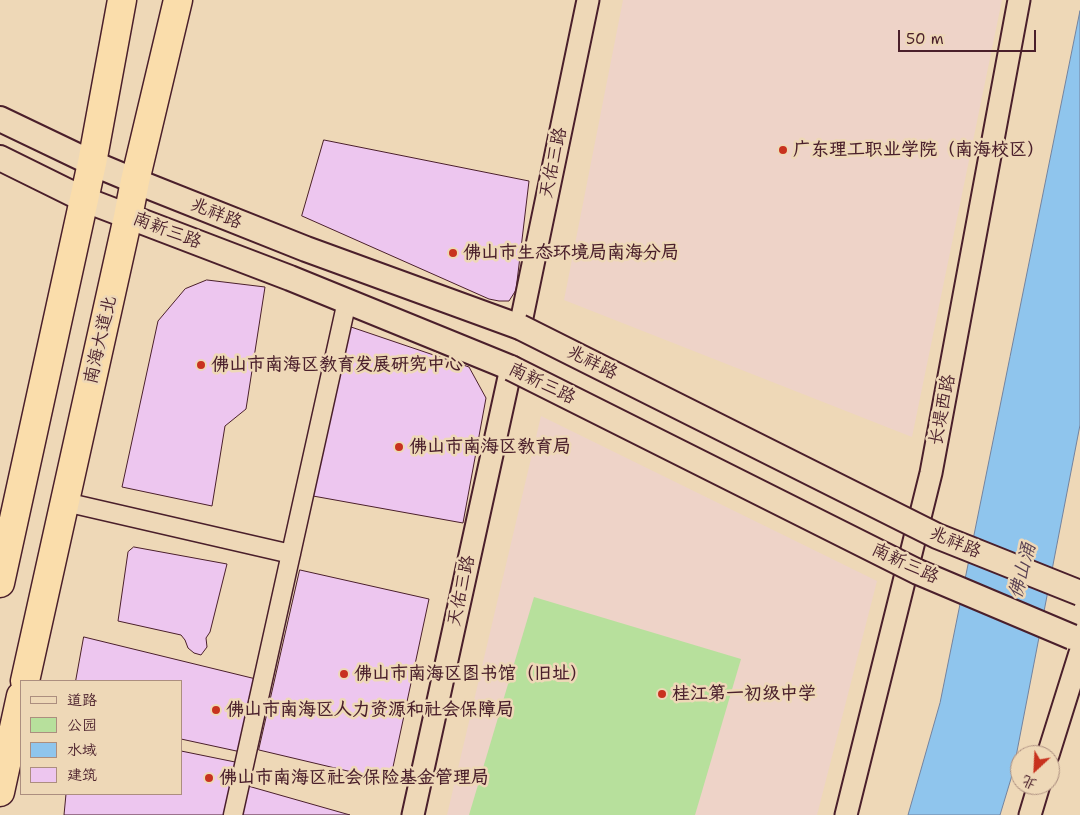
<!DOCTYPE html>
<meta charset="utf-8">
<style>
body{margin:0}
#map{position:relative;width:1080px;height:815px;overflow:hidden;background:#eed8b7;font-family:"Shantell Sans","LXGW WenKai TC",sans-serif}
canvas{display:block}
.legend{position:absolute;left:20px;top:680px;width:162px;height:115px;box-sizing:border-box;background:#eed8b7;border:1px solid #ac8e7f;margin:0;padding:6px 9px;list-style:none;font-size:15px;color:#4a1f2b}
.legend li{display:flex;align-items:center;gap:10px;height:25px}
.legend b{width:25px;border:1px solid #ac8e7f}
.north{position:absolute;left:1010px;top:745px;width:50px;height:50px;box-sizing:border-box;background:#eed8b7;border:1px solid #ac8e7f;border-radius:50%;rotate:205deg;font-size:14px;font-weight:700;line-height:20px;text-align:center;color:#4a1f2b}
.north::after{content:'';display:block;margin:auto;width:18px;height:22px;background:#c8321e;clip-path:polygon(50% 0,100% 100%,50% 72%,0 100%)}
.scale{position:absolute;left:898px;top:30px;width:138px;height:22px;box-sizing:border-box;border:2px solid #4a1f2b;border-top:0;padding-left:6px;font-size:15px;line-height:18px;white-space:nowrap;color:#4a1f2b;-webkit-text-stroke:4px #eed8b7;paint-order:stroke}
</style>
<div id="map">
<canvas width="1080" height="815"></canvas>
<ul class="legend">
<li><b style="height:6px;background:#eed8b7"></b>道路</li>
<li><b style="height:14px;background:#b7e09c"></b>公园</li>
<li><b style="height:14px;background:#8fc5ed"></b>水域</li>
<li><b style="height:14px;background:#edc6ef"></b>建筑</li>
</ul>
<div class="north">北</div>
<div class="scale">50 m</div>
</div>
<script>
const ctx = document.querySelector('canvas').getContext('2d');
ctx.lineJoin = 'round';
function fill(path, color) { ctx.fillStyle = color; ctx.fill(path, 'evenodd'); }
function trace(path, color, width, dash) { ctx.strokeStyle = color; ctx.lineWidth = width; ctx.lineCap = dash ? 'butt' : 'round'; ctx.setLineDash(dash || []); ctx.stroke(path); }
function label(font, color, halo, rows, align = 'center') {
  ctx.font = font + ' "Shantell Sans","LXGW WenKai TC",sans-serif'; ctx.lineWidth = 5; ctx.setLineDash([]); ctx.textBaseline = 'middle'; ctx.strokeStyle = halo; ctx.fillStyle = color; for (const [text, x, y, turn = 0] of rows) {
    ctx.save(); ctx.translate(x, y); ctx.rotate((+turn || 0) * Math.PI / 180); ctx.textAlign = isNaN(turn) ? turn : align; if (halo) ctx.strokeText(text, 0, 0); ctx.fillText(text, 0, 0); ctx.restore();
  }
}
const built = new Path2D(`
 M623,0H1002L912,437L564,300Z
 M541,416L877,581L817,815H447Z`);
const green = new Path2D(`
 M534,597L741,659L695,815H469Z`);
const water = new Path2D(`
 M1080,11V425L1013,772L1000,815H908L940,703Z`);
const building = new Path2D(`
 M324,140L529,181L516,290L509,301H499L489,299L302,216Z
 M207,280L265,287L246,409L225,426L212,506L122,487L158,321L185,289Z
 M351,327L469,367L486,398L463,523L313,496L342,334Z
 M134,547L227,564L210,632L206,638L207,647L201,655L194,653L188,648L185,640L181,635L118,621L128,552Z
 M300,570L429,599L390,781L259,750Z
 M84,637L256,679L241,752L181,739V681H76Z
 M181,751L240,763L229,815H64L66,794H181Z
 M248,786L350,815H242Z`);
const minor = new Path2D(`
 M65,502L291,554
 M233,815L347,301`);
const tertiary = new Path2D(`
 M520,327L588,0
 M1048,755L1080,653
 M413,815L511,368
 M846,815L931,473L1019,0
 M1030,815L1039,785`);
const secondary = new Path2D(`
 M0,119L92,163L135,181L306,249L520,327
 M0,158L83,199L290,278L511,368`);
const trunk = new Path2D(`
 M0,583L92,163L122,0
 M25,681L128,217L135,181L178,0
 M0,792L21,696`);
const secondaryBridge = new Path2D(`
 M520,327L937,536L1080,593
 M511,368L918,572L1072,637`);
const markers = [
 [783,150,5,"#c8321e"],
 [453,253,5,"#c8321e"],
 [201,365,5,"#c8321e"],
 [399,447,5,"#c8321e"],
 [344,674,5,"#c8321e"],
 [662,694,5,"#c8321e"],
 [216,710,5,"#c8321e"],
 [209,778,5,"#c8321e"]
];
const poiNames = [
 ["广东理工职业学院（南海校区）",793,150],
 ["佛山市生态环境局南海分局",463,253],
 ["佛山市南海区教育发展研究中心",211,365],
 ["佛山市南海区教育局",409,447],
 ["佛山市南海区图书馆（旧址）",354,674],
 ["桂江第一初级中学",672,694],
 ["佛山市南海区人力资源和社会保障局",226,710],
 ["佛山市南海区社会保险基金管理局",219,778]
];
const streetNames = [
 ["天佑三路",554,163,-78],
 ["兆祥路",216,214,22],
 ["南新三路",167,231,21],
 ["南海大道北",101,340,-77],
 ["兆祥路",592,363,27],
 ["南新三路",542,384,26],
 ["长堤西路",943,410,-79],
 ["兆祥路",955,543,23],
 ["南新三路",905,564,25],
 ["天佑三路",462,591,-78]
];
const waterNames = [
 ["佛山涌",1023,571,-75]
];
fill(built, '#eed3c8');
fill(green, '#b7e09c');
fill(water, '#8fc5ed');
trace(water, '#73839f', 1);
fill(building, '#edc6ef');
trace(building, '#4a1f2b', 1);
trace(minor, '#4a1f2b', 21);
trace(tertiary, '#4a1f2b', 25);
trace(secondary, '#4a1f2b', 28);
trace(trunk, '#4a1f2b', 31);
trace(minor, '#eed8b7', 18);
trace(tertiary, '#eed8b7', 21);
trace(secondary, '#eed8b7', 24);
trace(trunk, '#faddab', 28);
trace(secondaryBridge, '#4a1f2b', 28, []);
trace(secondaryBridge, '#eed8b7', 24);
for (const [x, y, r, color] of markers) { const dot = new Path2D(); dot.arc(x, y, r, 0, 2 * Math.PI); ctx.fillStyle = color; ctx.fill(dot); trace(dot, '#eed8b7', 2); }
label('bold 18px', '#4a1f2b', '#eed8b7', poiNames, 'left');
label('18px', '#4a1f2b', '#eed8b7', streetNames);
label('italic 19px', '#584052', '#eed8b7', waterNames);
</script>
